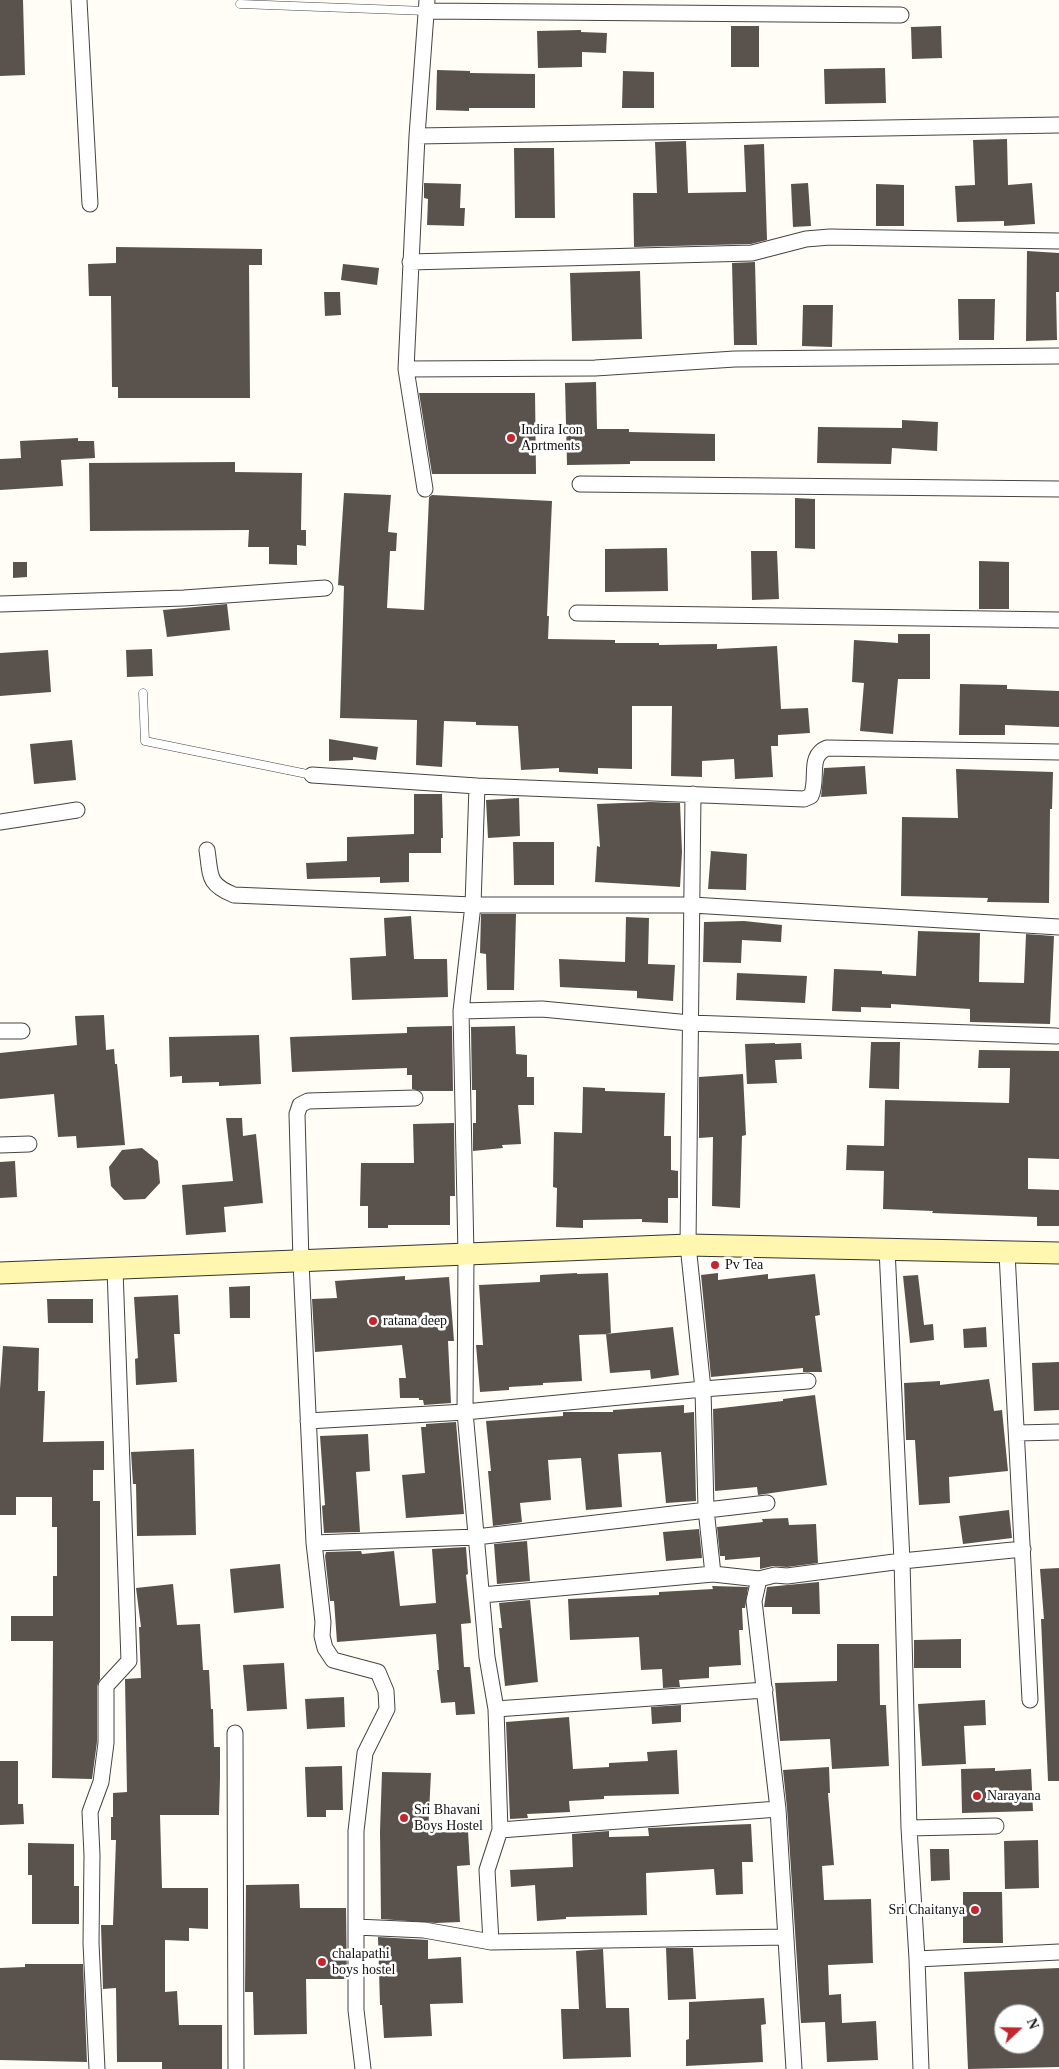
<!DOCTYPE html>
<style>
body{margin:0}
#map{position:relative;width:1059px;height:2069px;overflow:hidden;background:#fffdf5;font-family:"Times New Roman",serif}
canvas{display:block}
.north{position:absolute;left:994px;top:2004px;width:50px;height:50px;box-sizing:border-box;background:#fff;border:1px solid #a0a0a0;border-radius:50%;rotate:69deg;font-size:14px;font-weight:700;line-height:20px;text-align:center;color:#111}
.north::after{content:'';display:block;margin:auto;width:18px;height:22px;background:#c4262e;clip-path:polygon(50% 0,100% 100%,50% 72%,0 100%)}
</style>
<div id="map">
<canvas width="1059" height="2069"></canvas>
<div class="north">N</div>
</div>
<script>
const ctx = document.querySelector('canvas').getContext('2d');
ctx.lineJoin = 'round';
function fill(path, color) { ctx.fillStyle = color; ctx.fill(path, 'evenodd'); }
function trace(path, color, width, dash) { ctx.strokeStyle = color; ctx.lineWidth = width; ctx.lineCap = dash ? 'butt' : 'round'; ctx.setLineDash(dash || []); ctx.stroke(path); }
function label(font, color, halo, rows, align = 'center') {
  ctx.font = font + ' "Times New Roman",serif'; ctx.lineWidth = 5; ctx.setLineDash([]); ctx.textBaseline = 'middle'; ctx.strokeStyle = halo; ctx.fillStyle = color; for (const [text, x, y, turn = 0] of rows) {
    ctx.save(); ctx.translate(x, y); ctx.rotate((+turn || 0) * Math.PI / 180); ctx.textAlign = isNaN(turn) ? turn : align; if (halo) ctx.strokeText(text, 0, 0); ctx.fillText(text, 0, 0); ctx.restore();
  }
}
const building = new Path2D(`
 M0,0H23L25,75L0,76Z
 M731,26H759V67H731Z
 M941,26L942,58L912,59L911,27Z
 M581,30V32L607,33L606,53L582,52V67L538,68L537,31Z
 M885,68L886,103L825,104L824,69Z
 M437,70L470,71V73L535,74V108H469V111L436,110Z
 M623,71L654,72V108H622Z
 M1007,139L1008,185L1032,183L1035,224L1004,226V221L957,222L955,186L975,185L973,140Z
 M686,141L688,193L746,192L744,145L764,144L767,240L751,244L634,247L633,193H657L655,142Z
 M514,148H554L555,218H515Z
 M424,183L461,184L460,208H465L464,226L427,225L428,199L424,198Z
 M808,183L811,226L793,227L791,184Z
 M876,184L904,185V226H876Z
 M116,247L262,249V265H249L250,398H118V387H112L111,296H89L88,264L116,263Z
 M1027,251L1059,253V292H1056L1057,340L1026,341Z
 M755,262L757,345H734L732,263Z
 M343,264L379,268L377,285L341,280Z
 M640,271L642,339L572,341L570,273Z
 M324,292H340L341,315L325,316Z
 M958,299H995L994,340H959Z
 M803,305H833L832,347L802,346Z
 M596,382L597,429H629V432L715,434V461H630V464L567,465L565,383Z
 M419,393H535L536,474H432Z
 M902,420L938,422L937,451L892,448L891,464L817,463L818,427L902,428Z
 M78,438V441H94L95,458L61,460L63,486L0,490V459L21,458L20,441Z
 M235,462V472L302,473L301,530H306V546L297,545V565L269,564V547H248L249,530L90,531L89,463Z
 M344,493L391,495L388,532L397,533L396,551H390L387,608L424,610L429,497L432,495L552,501L547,616H549L548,639L615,640V643H659V645L717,644V649L777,646L781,709L808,708L810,733L778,735V746H771L773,777L735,779L734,759L702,761V777L671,776L672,706H632V769L598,768V774L559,772V768L521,770L518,726L476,725V722L444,721L442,767L416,765L417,720L340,718L344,586L338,585Z
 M795,498L815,499V549L795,548Z
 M667,548L668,591L605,592V549Z
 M751,551H777L779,599L752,600Z
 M979,561L1009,562V609H979Z
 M13,562H27V577L13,578Z
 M227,604L230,630L167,637L163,610Z
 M898,634H930V679H898L893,734L860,731L864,683L852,682L854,640L898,643Z
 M152,649L153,676L127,677L126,650Z
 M48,650L51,692L0,696V653Z
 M960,684L1007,685V689L1059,691V727L1005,725V735H959Z
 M329,739L378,747L376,760L353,757V760L329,761Z
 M72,740L76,780L34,784L30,744Z
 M865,766L867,794L821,797L824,768Z
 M956,769L1053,772L1052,809H1050L1049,903L987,902L988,898L901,896L902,817L958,818Z
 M414,794H442L443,838H441V853H409V882L380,883V877L307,879L306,863L347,861V837L414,834Z
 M519,798L520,836L488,838L486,800Z
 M650,802L680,803L682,852L680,887L595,882L597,846L600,847L597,804Z
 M513,842H554V885H514Z
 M711,851L747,854L746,890L708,889Z
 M481,914H516L514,990H487L486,954L480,953Z
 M411,916L414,959H447L448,997L352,1000L350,958L386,956L384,918Z
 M626,917L649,918L648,964L675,965L673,1001L637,998V991L560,987L559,959L625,962Z
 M744,921L782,925L781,942L742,940L741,963L703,962L704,922Z
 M918,931L980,933L979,982L1024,983L1026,934L1054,936L1050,1024L970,1022V1009L891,1004V1008L861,1007V1012L832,1011L834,969L882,971V974L916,976Z
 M737,973L807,976L805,1003L736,1000Z
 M104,1015L106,1050L114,1049L115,1064H117L125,1145L77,1148L76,1136L58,1137L54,1094L0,1099V1053L77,1045L75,1016Z
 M452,1026L453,1091H421L412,1089V1075H407V1068L292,1072L290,1037L407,1033V1027Z
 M515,1026L516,1054L527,1055V1077H534V1105H518L521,1144L502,1145L503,1148L473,1151V1123H476V1090H472L471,1027Z
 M259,1035L261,1084L219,1086V1082L182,1083V1076L170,1077L169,1037Z
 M871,1042H900L899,1089L869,1088Z
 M775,1043V1044L801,1043L802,1059L775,1060L777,1083L747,1084L745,1044Z
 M979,1050L1059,1051V1159L1028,1158V1189L1059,1190V1226H1037V1217L932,1213L933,1211L883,1209L884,1171L846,1170L847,1145L884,1146L885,1100L1009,1103L1010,1068H978Z
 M743,1074L746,1135L742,1136L740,1208L712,1206L713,1137L699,1138V1077Z
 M583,1087L605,1088V1091L665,1093L664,1136H671V1170L678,1171V1198H668V1223L642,1222V1219L583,1220V1228L556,1227L557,1188L553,1187L554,1132L582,1133Z
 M226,1118H242L243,1136L256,1134L263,1203L224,1207L226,1232L186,1235L182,1185L233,1181Z
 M454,1123L455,1196H450V1225H388V1228H368V1206H360L361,1163H414L413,1124Z
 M142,1148L158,1161L160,1183L145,1199L124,1200L111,1186L109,1167L122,1150Z
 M15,1161L17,1197L0,1198V1162Z
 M577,1273V1274L608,1273L611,1334L579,1335L582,1381L543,1383V1385L509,1387V1390L480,1392L476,1345H483L479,1285L540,1282V1275Z
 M718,1273V1280L768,1274V1279L815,1274L820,1315L815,1316L822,1372H803V1368L711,1377L701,1275Z
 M918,1275L924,1325L933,1324L934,1340L910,1343L903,1276Z
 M405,1276V1280L449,1277L454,1341H448L451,1403L424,1405L423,1400H419V1398H400L399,1378H406L402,1345L315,1352L312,1299L337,1298L335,1281Z
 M250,1286V1318H230L229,1287Z
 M178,1295L180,1334H174L177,1382L136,1385L135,1359L138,1358L134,1297Z
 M47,1299H93V1323H48Z
 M673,1327L679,1375L651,1379L650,1370L610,1373L606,1334Z
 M986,1327L987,1347L964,1348L963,1329Z
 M3,1346L39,1348L38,1391H45L43,1442L104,1441V1470H93V1501H100V1679L97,1686V1742L92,1779L52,1778L53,1641H11V1616H53V1576H57V1527H52V1497H16V1515H0V1389Z
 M1059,1362V1410L1034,1411L1032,1363Z
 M989,1379L994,1411L1002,1410L1008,1471L949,1477L950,1503L919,1505L915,1440H906L904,1383L940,1381V1385Z
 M815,1395L827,1485L758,1495L757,1487L715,1491L713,1409L783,1401V1399Z
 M684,1405V1413L694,1412L696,1501L666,1503L661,1452L618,1454L622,1507L586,1510L581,1458L548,1460L551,1500L520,1503L522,1522L493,1526L488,1471H491L486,1421L563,1416V1412H613V1410Z
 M456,1422L464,1514L406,1518L402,1475L425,1473L421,1427H426V1424Z
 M368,1434L370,1471L356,1472L360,1532L324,1533L322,1506L325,1505L320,1436Z
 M194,1449L196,1535L137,1536L136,1484H133L131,1452Z
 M1009,1510L1012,1538L963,1544L959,1516Z
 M788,1518L789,1525L816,1524L818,1563L787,1567L773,1566L760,1569V1557L725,1560V1556H720L717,1527L763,1522L762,1519Z
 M699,1529L702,1558L666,1561L663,1532Z
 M527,1541L530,1581L497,1584L494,1544Z
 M466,1547L468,1574L466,1575L471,1623L461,1624L464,1667H470L475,1714L456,1715L455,1702L441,1703L437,1670H439L436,1634L337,1642L334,1601H330L325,1556L326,1552L361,1551L362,1554L394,1551L400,1606L436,1603L432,1549Z
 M280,1564L284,1608L234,1613L230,1569Z
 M1059,1568V1781H1048L1041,1619H1044L1040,1569Z
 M819,1582L820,1614H792V1607H764L767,1587Z
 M173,1584L177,1625L200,1624L203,1670H209L211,1709H213L214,1747H220V1778L219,1815H160L162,1888H208V1929L189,1928V1941L165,1940V1992L177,1991L179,2025H222V2069H162V2062H117L116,1988L103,1989L101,1925H113L116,1840H111V1817H113V1793L127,1792L125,1679L141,1678L139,1627H141L136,1588Z
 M712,1586L748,1587L745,1608H742L743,1630H739L741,1665L709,1667V1678L679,1680L680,1687L663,1688L662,1669L641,1670L639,1637L570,1640L568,1599L659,1595V1592L713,1589Z
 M530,1600L538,1682L505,1686L499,1628H502L499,1603Z
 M961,1639V1668H914V1640Z
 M837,1644H879L880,1705H886L889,1766L832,1769L830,1739L780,1741L775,1683L837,1681Z
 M284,1663L287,1709L247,1711L243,1665Z
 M344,1697L345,1727L307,1729L305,1699Z
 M985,1700L986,1725L964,1726L966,1764L922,1766L918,1704Z
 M681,1705V1722L652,1724L651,1707Z
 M569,1717L573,1769L609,1767V1763L648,1761L647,1752L677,1750L679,1794L604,1796V1799L569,1801L570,1812L527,1814L528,1818L510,1819L506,1722Z
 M0,1761H18V1804H23L24,1824L0,1825Z
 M342,1766L343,1810H326V1817H307L305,1767Z
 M829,1767L830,1793H828L834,1865L822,1866L824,1900L871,1899L873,1963L828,1965L829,1995L841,1994L842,2023L876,2021L878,2060L827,2062L825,2022L801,2023L787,1808L783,1770Z
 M995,1768V1771L1031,1769L1033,1811L962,1813L961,1769Z
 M382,1772L431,1773L428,1833L468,1831L470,1865L457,1866L460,1922L436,1923L381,1919L380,1831Z
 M751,1824L753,1862H742L743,1894L716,1895L714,1869L646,1873L647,1915L566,1917V1919L537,1921L535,1885L511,1887L510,1870L573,1867L572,1834L609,1831V1837L649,1836L648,1828Z
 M1038,1840L1039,1888L1005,1889L1004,1841Z
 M28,1843L74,1844V1886H79V1924H32V1875H28Z
 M930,1849H949L950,1880L931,1881Z
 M299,1884L300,1908H346L347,1979H306L307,2034L254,2035L253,1992H245L246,1885Z
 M963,1892H1002L1003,1943H963Z
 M378,1937L428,1940V1959L461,1957L463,2003L430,2004L432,2036L384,2038L382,2005H380Z
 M666,1948H693L696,1999L668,2000Z
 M603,1949L606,2008H629L631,2057L563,2059L561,2009H579L576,1951Z
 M25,1964H83L87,2062L0,2060V1968L25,1967Z
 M1059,1968V2067L968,2069L964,1972ZM1004,2014H1038L1039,2044H1004Z
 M764,1998L766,2024L761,2025L763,2062L686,2066V2040L689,2039V2002Z`);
const service = new Path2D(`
 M240,4L427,11
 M143,693L145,741L312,775`);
const minor = new Path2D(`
 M79,0L90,204
 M427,11L901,15
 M417,136L1059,125
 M410,262L752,253L806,239L830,237L1059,241
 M406,369L595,368L735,359L1059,356
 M580,484L1059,489
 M425,489L406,369L417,136L427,0
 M0,604L184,598L325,588
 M577,613L1059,620
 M312,775L477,786
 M693,794L688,1245L703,1389L706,1509L713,1574L759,1579L775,1575L787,1576L902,1561L1023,1549
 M0,822L77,810
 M207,850C211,876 207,884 234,895L473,905H692L1059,927
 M461,1011L542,1009L690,1023L1056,1036
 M0,1031H22
 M0,1145L29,1144
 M887,1249L902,1561L909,1828L917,1959L921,2069
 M1007,1253L1030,1700
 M308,1421L465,1412L703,1389L808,1381
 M1017,1433L1059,1432
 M314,1543L476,1537L767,1503
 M759,1579L754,1601L778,1809L794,2069
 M482,1595L713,1574
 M496,1709L765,1690
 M235,1733L236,2069
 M909,1828L996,1826
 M500,1830L496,1709L487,1657L465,1412L466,1255L461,1011L473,905L477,786L804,799L811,796C819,779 807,756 827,748L1059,752
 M356,1927L424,1930L491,1942L785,1937
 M491,1942L487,1870L500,1830L778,1809
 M917,1959L1059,1952
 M97,2069L91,1943L92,1855L90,1812L101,1782L106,1743V1686L129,1661L115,1269
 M363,2069L356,2010V1831L365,1753L387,1709L386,1691L378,1672L333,1660L325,1648L322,1636L323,1622L314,1543L301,1262L297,1114L300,1105L308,1101L415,1098`);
const secondary = new Path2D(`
 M0,1273L688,1245L1059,1253`);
const markers = [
 [511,438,5,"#c4262e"],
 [715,1265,5,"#c4262e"],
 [373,1321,5,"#c4262e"],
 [977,1796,5,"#c4262e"],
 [404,1818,5,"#c4262e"],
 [975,1910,5,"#c4262e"],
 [322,1962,5,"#c4262e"]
];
const poiNames = [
 ["Indira Icon",521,430],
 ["Aprtments",521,446],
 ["Pv Tea",725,1265],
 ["ratana deep",383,1321],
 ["Narayana",987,1796],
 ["Sri Bhavani",414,1810],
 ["Boys Hostel",414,1826],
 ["Sri Chaitanya",965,1910,"right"],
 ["chalapathi",332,1954],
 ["boys hostel",332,1970]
];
fill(building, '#5a524d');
trace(service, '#444', 9);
trace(minor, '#444', 17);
trace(secondary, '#333', 23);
trace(service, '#fff', 8);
trace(minor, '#fff', 15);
trace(secondary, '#fff6b0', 21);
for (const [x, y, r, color] of markers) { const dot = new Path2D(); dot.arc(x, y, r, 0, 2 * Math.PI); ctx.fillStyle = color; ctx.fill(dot); trace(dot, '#fff', 2); }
label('14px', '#111', '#fff', poiNames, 'left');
</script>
